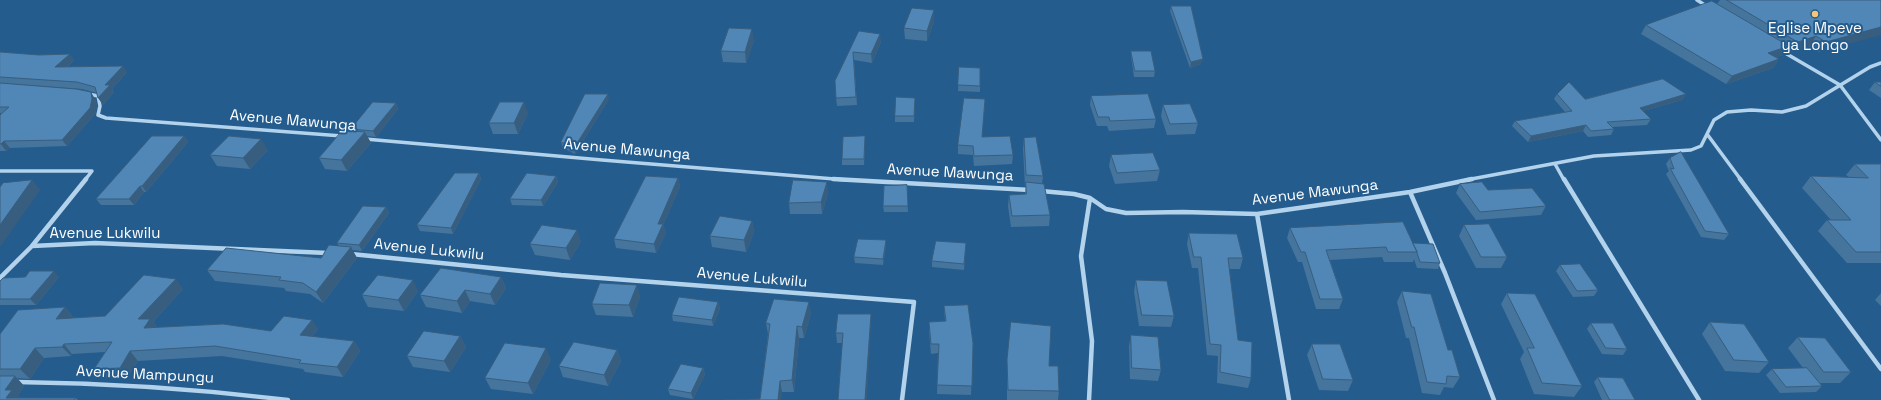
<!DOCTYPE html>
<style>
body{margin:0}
canvas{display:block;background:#245c8d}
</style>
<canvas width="1881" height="400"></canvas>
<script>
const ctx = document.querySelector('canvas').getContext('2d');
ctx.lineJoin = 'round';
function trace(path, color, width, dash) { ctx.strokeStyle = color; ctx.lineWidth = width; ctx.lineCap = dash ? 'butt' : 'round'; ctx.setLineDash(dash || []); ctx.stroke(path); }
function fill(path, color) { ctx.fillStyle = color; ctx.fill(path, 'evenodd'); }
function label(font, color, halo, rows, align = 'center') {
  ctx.font = font + ' "Space Grotesk",sans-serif'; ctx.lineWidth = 4; ctx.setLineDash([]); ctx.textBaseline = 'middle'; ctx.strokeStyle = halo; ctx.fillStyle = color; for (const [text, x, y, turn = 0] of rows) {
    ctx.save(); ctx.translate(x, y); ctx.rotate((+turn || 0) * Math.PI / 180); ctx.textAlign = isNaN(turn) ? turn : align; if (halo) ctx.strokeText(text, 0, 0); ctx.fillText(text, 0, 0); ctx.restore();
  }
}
const minorFar1 = new Path2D(`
 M1697,0L1708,7
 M1780,50L1840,85L1881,140
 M88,94L98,96L100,106L98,115L106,118L342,136
 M1707,134L1741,180
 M365,139L602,160L847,180
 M1555,164L1564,180
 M0,171H92L85,180
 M1466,180L1594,156L1691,150L1701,146L1714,120L1727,112L1751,110L1782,112L1806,106L1870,67L1881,63`);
const minor = new Path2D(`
 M86,179L32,246L95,243L328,253
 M833,179L1030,190
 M1564,179L1699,400
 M1740,179L1881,369
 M1041,191L1074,194L1090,198L1106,209L1126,213L1183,212L1257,214L1410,192L1472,179
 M1410,192L1445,273L1494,400
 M1257,214L1289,400
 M351,254L561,275L914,302L902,400
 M0,278L32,246
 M17,382C108,383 198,389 288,400
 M1089,400L1092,341L1081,256L1090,198`);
const wall = new Path2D(`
 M1720,0H1881L1819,52L1809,47L1791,52L1787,50L1783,55L1776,57L1779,59L1773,68L1726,84L1641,34L1646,25L1717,4Z
 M1171,6L1201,64L1190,68L1170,11Z
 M934,21L927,41L905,39L904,28Z
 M859,31L881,42L872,63L854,60L857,105L837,106L836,98Z
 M754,40L746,63L723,62L721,51Z
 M1131,51L1155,71L1154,77H1134L1131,56Z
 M0,52L74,60L67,67L127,72L112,89L114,92L103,105L97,93L82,89L0,83Z
 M959,67L980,68V92L958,91Z
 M1875,82H1881V98L1869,90Z
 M0,83L95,99L97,106L95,114L67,146L10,148L6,151H0V115L2,113H0Z
 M1557,94L1585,99L1686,94L1682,100L1643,111L1651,119L1647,125L1612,127L1614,129L1611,135L1588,137L1583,131L1528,142L1512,126L1515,121L1565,112L1554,99Z
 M1091,96L1156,119L1154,128L1109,131L1107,126H1097L1090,105Z
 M915,98L914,122H895V116Z
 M609,99L575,154L563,148L561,142Z
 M985,99L982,137L1013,155L1012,164L974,166L973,155L958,154V145Z
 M396,103L398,109L376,137L367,136L371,143L347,171L325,169L319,158L351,131V129Z
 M1163,105L1198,123L1195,134L1167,135L1161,116Z
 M528,113L518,134H493L489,123Z
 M184,136L188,142L146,192H144L134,205H101L96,199Z
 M865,136V142L864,165H842V159Z
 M1024,138L1043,176L1042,184L1050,215L1049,226L1011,227L1008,206L1009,195L1025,194L1026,186H1025L1023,149Z
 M268,150L250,169L217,166L210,155Z
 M1111,155L1160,170L1157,181L1115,184L1109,166Z
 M1670,158L1729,234L1724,240L1701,237L1666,174L1669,171L1666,164Z
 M1855,164H1881V263H1847L1818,231L1827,220H1831L1802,188L1811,176L1849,177L1846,175Z
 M479,173L481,179L453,234L420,231L417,225Z
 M556,176L558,182L543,206L512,205L510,199Z
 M678,178L680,187L663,225L666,233L656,253L616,248L614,239Z
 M1460,184L1488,190L1546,206L1541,215L1476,220L1456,193Z
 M907,185L908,212H884L883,206Z
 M828,193L822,214H790L789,203Z
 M386,207L389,213L362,251L352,250L357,258L323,303L310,294L286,291L284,288L215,281L207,270L321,258L339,246L337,243Z
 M752,221L754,232L746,252L712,247L710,236Z
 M1464,225L1507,257L1501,268H1476L1459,236Z
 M1290,228L1413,243L1440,263L1438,269L1417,268L1414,259L1413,262H1384L1382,257L1330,260L1343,299L1339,309H1316L1302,262H1298L1287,238Z
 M1189,233L1243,258L1240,269H1229L1238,340L1251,378L1248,388L1217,383L1218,356L1207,355L1198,268H1192L1187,244Z
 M581,241L570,260L535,255L530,244Z
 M966,243L964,270L932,267V261Z
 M886,246L883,265L855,263L854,257Z
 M1560,265L1598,290L1594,296L1573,297L1556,271Z
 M59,277L36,305H0V281Z
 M501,277L506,288L495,305L470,301L462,313L426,307L420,295Z
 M1136,280L1174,316L1171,327L1139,326L1134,291Z
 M183,289L153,322L157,327L271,331L318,329L312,337L354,341L360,351L343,377L305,372L303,369L222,356L138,361L128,377L102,378L94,369L105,352L72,354L71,356L44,358L30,379L17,378L24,386L18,395L20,398H76L78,400H0V334L65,307L73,317L72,318L105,316Z
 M418,291L404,311L368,307L362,295Z
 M1402,291L1448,350L1460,377L1453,388L1444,387L1440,395L1422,393L1409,338H1406L1397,302Z
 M1507,293L1582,386L1574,397L1534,394L1520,359L1524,352L1501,304Z
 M1881,293V306L1875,300Z
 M640,296L633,317L596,315L592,304Z
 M718,302L720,308L713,326L673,321L672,315Z
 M944,306L973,343L971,395L937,394L938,353L931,354L929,331V322L945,321Z
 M811,313L804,338H799L794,392H782L760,399L768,334L766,323Z
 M871,314V324L842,343H837L836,333Z
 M1011,322L1049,366L1059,391L1058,400H1007V371Z
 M1710,322L1769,362L1759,373L1725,371L1702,334Z
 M1591,323L1627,349L1623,355L1602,354L1587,329Z
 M1131,335L1161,370L1158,381L1130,379L1129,346Z
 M460,336L466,347L450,372L413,367L407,356Z
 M1798,337L1851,372L1840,383H1820L1822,386L1816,392L1780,393L1766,375L1772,369L1803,368L1788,348Z
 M1312,344L1353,380L1348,391L1319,390L1307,355Z
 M617,350L621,361L608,386L563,377L559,366Z
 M551,359L533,394L491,389L485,378Z
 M703,368L705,374L693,399L670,395L668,389Z
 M1598,377L1635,400H1602L1594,382Z`);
const shadedWall = new Path2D(`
 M934,10V21L927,41V31Z
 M1881,27V35L1819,52L1826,42Z
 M752,29L754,40L746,63L745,52Z
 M880,34L881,42L872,63L871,54Z
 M1816,36L1809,47L1791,52L1798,42Z
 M1789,46L1783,55L1763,61L1768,53Z
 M70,54L74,60L60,73L55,67Z
 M1203,59L1201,64L1190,68L1191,62Z
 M1779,59L1773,68L1726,84L1732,76Z
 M123,66L127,72L112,89L114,92L103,105L98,98L105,85Z
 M91,92L95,99L97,106L95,114L67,146L62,140Z
 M608,94L609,99L575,154L574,148Z
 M1686,94L1682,100L1636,113L1640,108Z
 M915,98V103L914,122V116Z
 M524,102L528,113L518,134L514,123Z
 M396,103L398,109L376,137L373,131Z
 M1586,125L1583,131L1528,142L1531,136Z
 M365,132L371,143L347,171L341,160Z
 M184,136L188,142L146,192L142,186Z
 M261,139L268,150L250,169L243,158Z
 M4,141L10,148L6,151L1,144Z
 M479,173L481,179L453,234L451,228Z
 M556,176L558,182L543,206L541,200Z
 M678,178L680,187L663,225L666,233L656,253L654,244L658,224Z
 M32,180L40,190L0,247V225Z
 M827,182L828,193L822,214L821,202Z
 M140,186L144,192L134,205L129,199Z
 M386,207L389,213L362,251L359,245Z
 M752,221L754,232L746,252L744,240Z
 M577,230L581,241L570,260L566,248Z
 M886,240V246L883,265V259Z
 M966,243V249L964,270V264Z
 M351,247L357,258L323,303L316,292Z
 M54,271L59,277L36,305L30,299Z
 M501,277L506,288L495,305L490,294Z
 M176,279L183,289L153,322L158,328H144L138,319Z
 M413,280L418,291L404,311L398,300Z
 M637,285L640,296L633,317L629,305Z
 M465,290L470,301L462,313L457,301Z
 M718,302L720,308L713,326L712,320Z
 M809,302L811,313L804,338L802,327Z
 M65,307L73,317L65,328L56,319Z
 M871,314V324L867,400H865Z
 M312,320L318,329L306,345L300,335Z
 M797,326L799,338L794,392L792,380Z
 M460,336L466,347L450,372L444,361Z
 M354,341L360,351L343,377L337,367Z
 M64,344L72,354L71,356L62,347Z
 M35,348L44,358L30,379L20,369Z
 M546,348L551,359L533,394L528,383Z
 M617,350L621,361L608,386L604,375Z
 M130,351L138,361L128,377L120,368Z
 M703,368L705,374L693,399L691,393Z
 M15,376L24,386L18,395L22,400L6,398L5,390Z
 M780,381L782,392L781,400H778Z`);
const building = new Path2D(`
 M1727,0H1881V27L1826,42L1816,36L1798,42Z
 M1712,1L1789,46L1768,53L1779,59L1732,76L1646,25Z
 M1171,6H1191L1203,59L1191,62Z
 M912,8L934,10L927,31L904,28Z
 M729,28L752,29L745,52L721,51Z
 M859,31L880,34L871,54L853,52L856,97L836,98L835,81Z
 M1131,51H1151L1155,71H1135Z
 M0,52L39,55L70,54L55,67L123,66L105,85H110L98,98L95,87L77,82L0,77Z
 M959,67L980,68V86L958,85Z
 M1663,79L1686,94L1640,108L1651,119L1607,122L1614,129L1591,131L1586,125L1531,136L1515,121L1572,111L1557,94L1569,82L1585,99Z
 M1875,82H1881V86Z
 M0,83L76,89L91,92L92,99L90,108L62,140L4,141L1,144H0V115L9,107H0Z
 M585,94H608L574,148L561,142Z
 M1148,94L1156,119L1110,121L1109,117H1098L1091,96Z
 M896,97L915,98L914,116H895Z
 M964,98L985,99L982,137L1010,136L1013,155L974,156L973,146L958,145Z
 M373,102L396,103L373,131L351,129Z
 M500,102H524L514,123H489Z
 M1190,104L1198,123L1170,124L1163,105Z
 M343,130L365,132L341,160L319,158Z
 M152,136H184L142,186H140L129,199H96Z
 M229,136L261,139L243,158L210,155Z
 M865,136L864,159H842L843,137Z
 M1036,137L1043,176L1026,175L1024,138Z
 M1681,152L1729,234L1705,231L1670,168L1674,169L1670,158Z
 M1153,153L1160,170L1117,173L1111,155Z
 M1855,164H1881V252H1856L1827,220H1851L1811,176L1868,178Z
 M455,173H479L451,228L417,225Z
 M527,173L556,176L541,200L510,199Z
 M646,176L678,178L658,224H663L654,244L614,239Z
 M32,180L0,225V187L3,183Z
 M793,180L827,182L821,202L789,203Z
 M1026,182L1044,184L1050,215L1012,216L1009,195L1026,194Z
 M1482,182L1488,190L1532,188L1546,206L1480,212L1460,184Z
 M907,185L908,206H883L884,186Z
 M363,206L386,207L359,245L337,243Z
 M720,216L752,221L744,240L710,236Z
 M1403,222L1417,252H1388L1386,247L1326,250L1343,299H1320L1305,252H1301L1290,228Z
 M1489,224L1507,257H1481L1464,225Z
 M542,225L577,230L566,248L530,244Z
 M1189,233L1237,234L1243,258H1228L1238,340L1252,342L1251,378L1220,372L1221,345L1210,344L1201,257H1194Z
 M858,239L886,240L883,259L854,257Z
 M936,241L966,243L964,264L932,261Z
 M1413,243L1433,244L1440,263L1420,262L1417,253V252Z
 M329,245L351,247L316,292L303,283L279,280L281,277L207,270L226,248L321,258Z
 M1580,264L1598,290L1577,291L1560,265Z
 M441,268L501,277L490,294L465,290L457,301L420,295Z
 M30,271H54L30,299H0V281L3,278L25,277Z
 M144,275L176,279L138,319H150L144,328L223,324L271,331L284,316L312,320L300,335L354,341L337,367L299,363L301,360L215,346L130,351L120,368L94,369L112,342L64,344L62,347L35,348L20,369H0V334L18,310L65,307L56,319L105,316Z
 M378,275L413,280L398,300L362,295Z
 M1136,280L1167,281L1174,316L1142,315Z
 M600,283L637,285L629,305L592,304Z
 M1402,291L1431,294L1448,350H1452L1460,377L1447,376L1446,384L1427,382L1414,327H1412Z
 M1507,293L1535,294L1582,386L1542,383L1527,348H1534Z
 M679,297L718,302L712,320L672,315Z
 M774,299L809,302L802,327L797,326L792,380L780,381L778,400H725L760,399L770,324L766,323Z
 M968,305L973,343L972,386L937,385L939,344H931L929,322L946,321L944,306Z
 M838,314H871L865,400H838L843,333H836Z
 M1011,322L1051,326L1049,366H1058L1059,391L1008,390L1007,360Z
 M1710,322L1744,324L1769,362L1734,360Z
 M1591,323H1613L1627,349L1606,348Z
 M424,331L460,336L444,361L407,356Z
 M1131,335L1158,337L1161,370L1132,368Z
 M1798,337L1825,338L1851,372H1824Z
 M574,342L617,350L604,375L559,366Z
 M505,343L546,348L528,383L485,378Z
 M1312,344H1340L1353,380L1323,379Z
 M681,364L703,368L691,393L668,389Z
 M1807,368L1822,386L1786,387L1772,369Z
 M0,376H15L5,390H12L6,398H76L74,400H0Z
 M1598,377L1623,378L1635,400H1610Z`);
const markers = [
 [1815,14,4,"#f6c577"]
];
const poiNames = [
 ["Eglise Mpeve",1815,29],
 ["ya Longo",1815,46]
];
const streetNames = [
 ["Avenue Mawunga",293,121,5],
 ["Avenue Mawunga",627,150,5],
 ["Avenue Mawunga",950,173,3],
 ["Avenue Mawunga",1315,193,-7],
 ["Avenue Lukwilu",105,234],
 ["Avenue Lukwilu",429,250,6],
 ["Avenue Lukwilu",752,278,5],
 ["Avenue Mampungu",145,375,3]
];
trace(minorFar1, '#b3d2eb', 3.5);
trace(minor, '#b3d2eb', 4.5);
fill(wall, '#45749d');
fill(shadedWall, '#385e7f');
fill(building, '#5087b6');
trace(building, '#385e7f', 1);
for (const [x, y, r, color] of markers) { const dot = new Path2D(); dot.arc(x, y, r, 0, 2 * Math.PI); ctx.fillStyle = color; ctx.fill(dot); trace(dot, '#245c8d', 1.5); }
label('15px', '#fff', '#245c8d', poiNames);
label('15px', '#fff', '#245c8d', streetNames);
</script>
